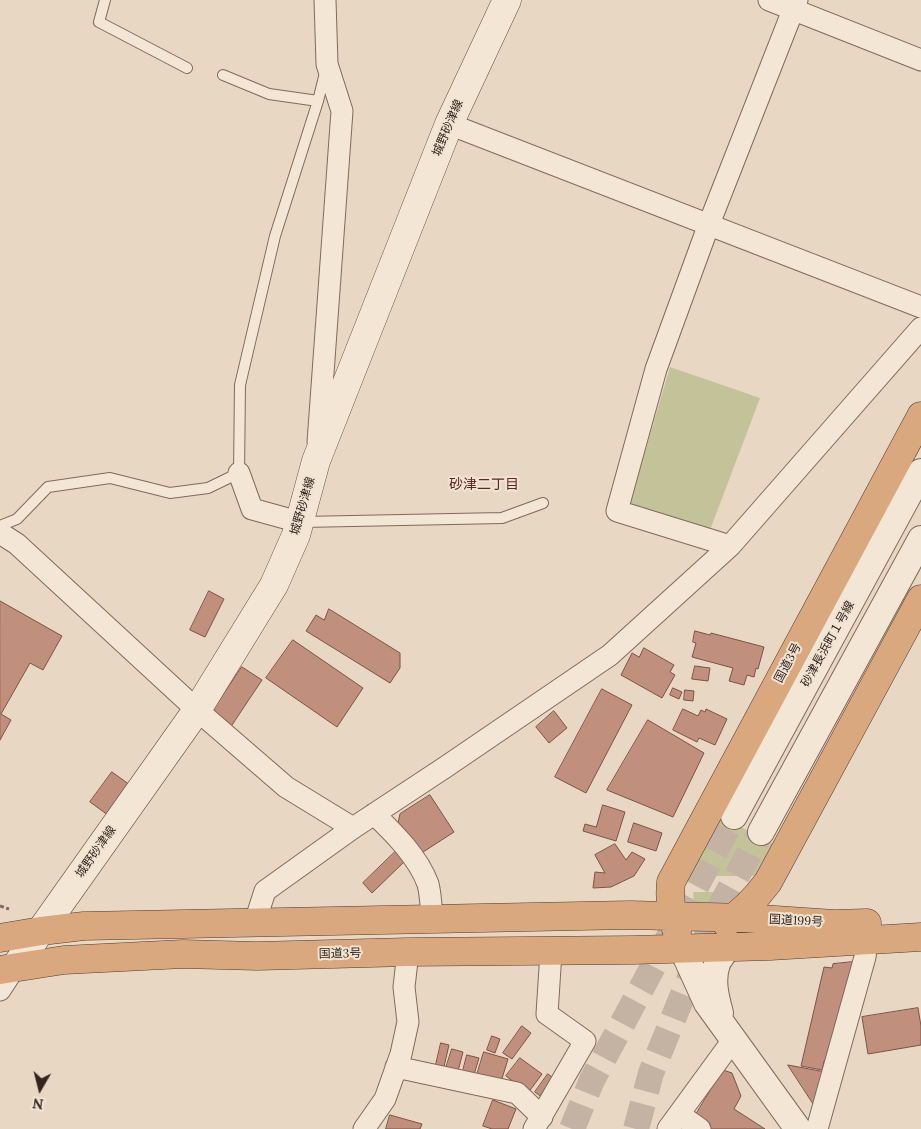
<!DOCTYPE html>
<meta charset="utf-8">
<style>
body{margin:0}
#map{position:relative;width:921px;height:1129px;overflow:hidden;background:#e8d7c3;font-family:Lora,serif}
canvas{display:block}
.north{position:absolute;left:15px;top:1064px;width:50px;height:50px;-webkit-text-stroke:4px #f0e3d2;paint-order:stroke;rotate:188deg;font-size:14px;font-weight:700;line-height:20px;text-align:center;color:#32251e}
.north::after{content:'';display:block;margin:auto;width:18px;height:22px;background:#32251e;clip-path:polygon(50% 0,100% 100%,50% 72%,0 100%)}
</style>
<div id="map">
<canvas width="921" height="1129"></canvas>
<div class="north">N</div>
</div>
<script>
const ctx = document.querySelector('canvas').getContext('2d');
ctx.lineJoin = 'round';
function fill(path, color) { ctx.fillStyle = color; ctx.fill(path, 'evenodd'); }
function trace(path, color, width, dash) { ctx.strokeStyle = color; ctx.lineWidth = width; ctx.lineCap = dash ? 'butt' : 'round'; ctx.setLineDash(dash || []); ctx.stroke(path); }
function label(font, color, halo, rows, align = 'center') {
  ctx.font = font + ' Lora,"Noto Sans JP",serif'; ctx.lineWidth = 4; ctx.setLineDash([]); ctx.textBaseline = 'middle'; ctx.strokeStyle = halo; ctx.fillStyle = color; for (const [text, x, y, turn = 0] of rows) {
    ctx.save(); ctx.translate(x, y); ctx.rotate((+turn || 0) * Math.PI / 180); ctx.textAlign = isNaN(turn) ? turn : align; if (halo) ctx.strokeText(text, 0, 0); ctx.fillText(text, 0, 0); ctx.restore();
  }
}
const green = new Path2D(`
 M670,367L760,398L710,530L629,506Z
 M717,815L774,844L758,876H696L703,845Z
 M693,892H748L733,906H698L694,902Z`);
const building = new Path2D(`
 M209,591L224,599L205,637L190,630Z
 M0,601L62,636L43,670L30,663L1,714L11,720L0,740Z
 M329,609L400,653V668L390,683L306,631L316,615L324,620Z
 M695,631L710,635L711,633L764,647L758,669L756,668L754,677L747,675L744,685L729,681L733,668L692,657L696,643L693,642Z
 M293,640L363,688L337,727L266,678Z
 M644,648L674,665L670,672L675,675L662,698L621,675L632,653L639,657Z
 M695,666L710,668L708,681L692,679Z
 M242,667L262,680L230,728L210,715Z
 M673,688L682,692L679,699L670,695Z
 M602,689L632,705L586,793L555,777Z
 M685,690L694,691L693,701L684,700Z
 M683,709L698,716L701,710L705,712L706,709L727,719L715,745L699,738L697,742L673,730Z
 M554,711L567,728L549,743L536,727Z
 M648,720L704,753L673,817L607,790Z
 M112,772L130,785L108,815L90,802Z
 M430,795L454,832L420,854L398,823L400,814Z
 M603,805L625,812L616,841L583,831L585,824L596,827Z
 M634,823L662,833L656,851L628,842Z
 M615,844L626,860L632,852L645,859L634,876L611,887L593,888L595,872L605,873L595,855Z
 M395,852L405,861L372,893L363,883Z
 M853,962L830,1062L824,1061L822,1070L801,1066L824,967L832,968L833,964Z
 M918,1008L921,1026V1045L868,1054L862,1017Z
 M522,1026L531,1033L512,1059L503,1053Z
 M492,1036L500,1039L495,1053L487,1050Z
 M441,1043L449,1045L443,1071L435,1069Z
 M452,1049L463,1052L458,1071L446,1068Z
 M484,1052L508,1059L500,1085L476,1078Z
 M467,1055L479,1058L473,1078L462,1075Z
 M520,1058L542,1074L528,1093L506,1076Z
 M788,1065L825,1072L816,1108Z
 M723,1070L732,1073L741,1096L734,1109L765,1129H709L695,1116Z
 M548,1074L556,1080L543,1098L535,1092Z
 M493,1100L516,1109L508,1129H492L483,1126Z
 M390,1115L422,1124L420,1129H386Z`);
const tertiaryTunnel = new Path2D(`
 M572,1129L592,1080L734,816
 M636,1129L651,1073L715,916L761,832`);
const path = new Path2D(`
 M0,906L9,909`);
const service = new Path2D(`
 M105,0L99,22L187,68
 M223,75L269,94L318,101
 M302,522L502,518L543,503
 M0,526L17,519L48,487L110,478L170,493L208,488L239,473L240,385L275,236L318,101L325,73`);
const minor = new Path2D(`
 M769,0L921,60
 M449,124L921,307
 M318,442L342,111L327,64L325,0
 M239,473L252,509L299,522
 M0,533L17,544L197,710L286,787L353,828
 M730,546L617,511L656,369L709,224L797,0
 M374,814C394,833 418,857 428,884C431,896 431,907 432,919
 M255,922L265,891L353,828L444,768L610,655L730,546L921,328
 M0,990L15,967
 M396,1067L517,1093L542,1117
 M679,1114L700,1129
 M364,1129L385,1099L401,1054L408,1022L404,987L408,952
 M534,1129L585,1041L547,1014L551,952
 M668,1129L733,1040
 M817,1129L865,957L867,941`);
const tertiary = new Path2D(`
 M734,816L921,472
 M761,832L921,539
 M682,948L707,1003L798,1129
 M720,1013C716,998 711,980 717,964C719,958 725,952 728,947`);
const secondary = new Path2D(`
 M15,967L197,710L274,585L296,535L316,461L449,124L507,0`);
const trunk = new Path2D(`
 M726,923C743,912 756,898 768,882L921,599
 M677,932C671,915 669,901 671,882L921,416
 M0,938L41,931L84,926L630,915L746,918L834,924L867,923
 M0,970L64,960L183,954L257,956L408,952L633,950L770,946L921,937`);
const streetNames = [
 ["城野砂津線",448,128,-67],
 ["城野砂津線",303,506,-74],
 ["砂津長浜町１号線",828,644,-61],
 ["国道3号",788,663,-62],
 ["城野砂津線",96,852,-55],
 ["国道199号",796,921,3],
 ["国道3号",340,954,-1]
];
const neighbourhoodNames = [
 ["砂津二丁目",484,485]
];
fill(green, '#c4c299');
fill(building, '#c18f7e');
trace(building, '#7c5245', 1);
trace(tertiaryTunnel, '#c4b3a2', 26, [26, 13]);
trace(service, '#80695c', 12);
trace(minor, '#80695c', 23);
trace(tertiary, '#80695c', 28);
trace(secondary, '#624b3f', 29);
trace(trunk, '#4e3930', 29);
trace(path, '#80695c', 3, [4, 2.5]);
trace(service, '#f4e6d5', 10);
trace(minor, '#f4e6d5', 21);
trace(tertiary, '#f4e6d5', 26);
trace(secondary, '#f4e6d5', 28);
trace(trunk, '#daa87e', 28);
label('12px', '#32251e', '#f0e3d2', streetNames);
label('14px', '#592623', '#f0e3d2', neighbourhoodNames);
</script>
